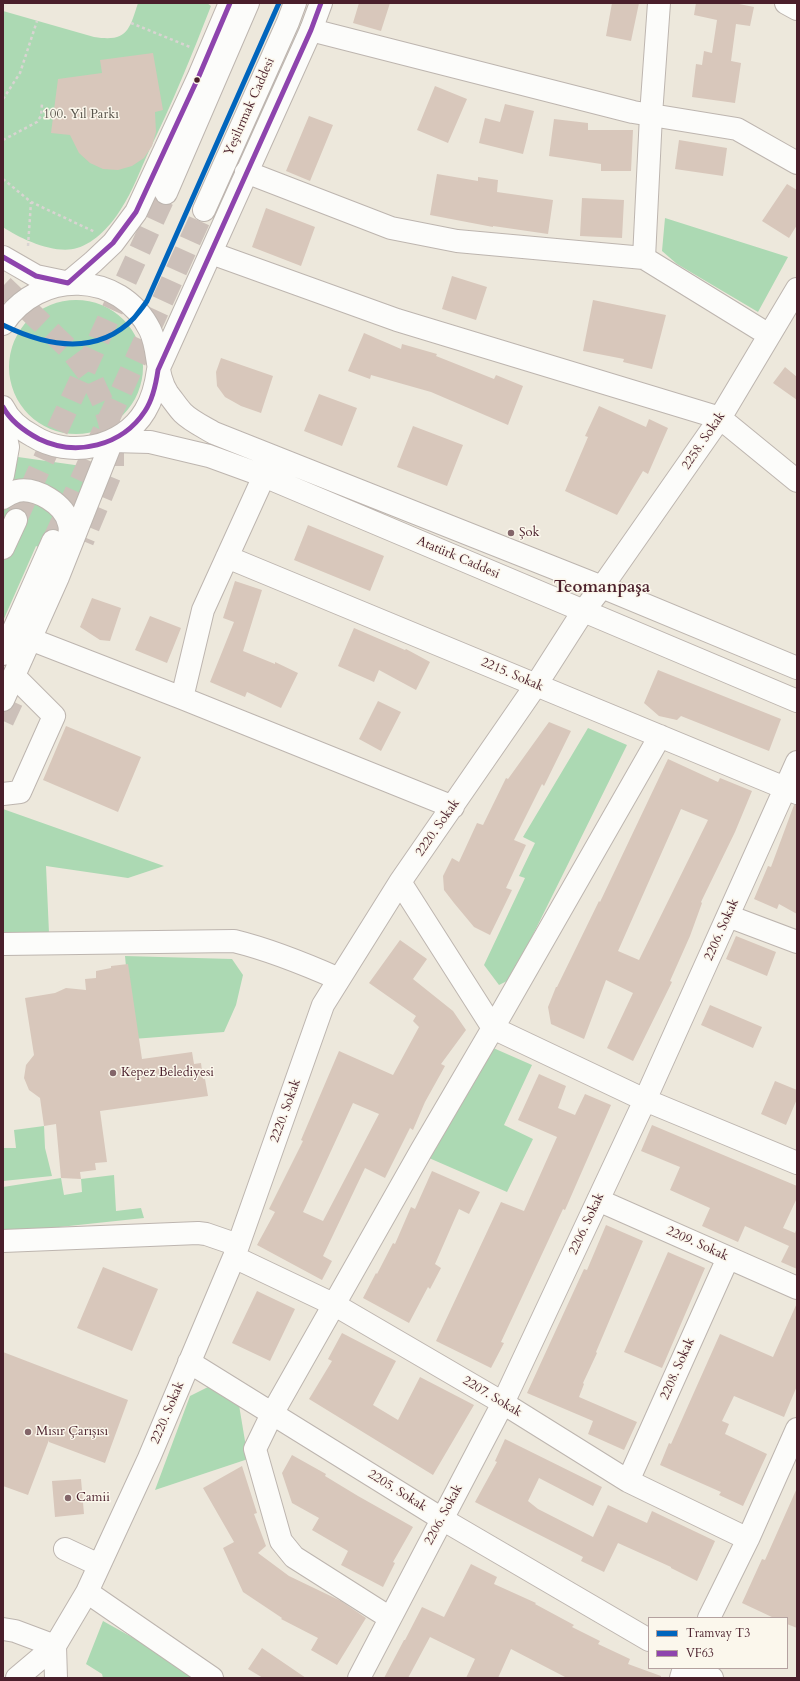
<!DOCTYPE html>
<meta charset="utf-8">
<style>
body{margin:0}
#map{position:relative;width:800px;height:1681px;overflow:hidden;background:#ede8dc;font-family:Cardo,serif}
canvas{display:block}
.frame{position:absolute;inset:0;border:4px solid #4a1f2b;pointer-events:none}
.legend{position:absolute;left:648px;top:1617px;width:140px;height:52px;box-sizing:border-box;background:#fbf7ec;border:1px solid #b4a19f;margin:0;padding:5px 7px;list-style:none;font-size:12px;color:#4a1f2b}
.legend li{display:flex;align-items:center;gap:8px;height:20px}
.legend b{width:20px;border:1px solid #b4a19f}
</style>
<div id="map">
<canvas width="800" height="1681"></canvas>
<div class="frame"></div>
<ul class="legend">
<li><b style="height:5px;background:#0065bd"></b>Tramvay T3</li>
<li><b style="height:5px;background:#8e44ad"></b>VF63</li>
</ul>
</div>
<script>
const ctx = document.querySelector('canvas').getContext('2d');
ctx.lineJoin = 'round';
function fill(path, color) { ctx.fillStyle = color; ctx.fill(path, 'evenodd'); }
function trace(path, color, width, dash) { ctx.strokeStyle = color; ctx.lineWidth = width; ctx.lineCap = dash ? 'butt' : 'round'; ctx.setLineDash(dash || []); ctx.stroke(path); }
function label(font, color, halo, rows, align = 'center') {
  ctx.font = font + ' Cardo,serif'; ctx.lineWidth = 3; ctx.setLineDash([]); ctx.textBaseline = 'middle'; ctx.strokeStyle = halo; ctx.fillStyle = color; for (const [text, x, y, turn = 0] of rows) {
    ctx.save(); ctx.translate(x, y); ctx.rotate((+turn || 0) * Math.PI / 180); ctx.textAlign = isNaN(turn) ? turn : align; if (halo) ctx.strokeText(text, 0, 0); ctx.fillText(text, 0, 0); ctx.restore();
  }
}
const green = new Path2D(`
 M138,3H207L211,6C192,55 172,104 149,151C140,170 133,191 121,209C112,224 95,243 77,248C56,255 20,239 3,227V11L94,37C127,42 129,31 138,3Z
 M665,218L788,257L758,312L677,264L662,251Z
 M9 367a67 67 0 1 1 134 0a67 67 0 1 1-134 0Z
 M18,457L96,468L75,512C55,483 46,481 12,483Z
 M25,499L49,509L62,528L55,554L36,546L3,621V511L13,502Z
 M588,728L627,745L511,979L499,985L484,965L525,878L519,876L535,843L523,837Z
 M3,809L164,866L128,878L46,866L49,933H3Z
 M125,956L232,959L243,975L236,1005L224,1032L133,1039Z
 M491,1047L532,1065L504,1125L533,1139L507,1192L429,1158Z
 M44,1126L45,1148L52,1176L3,1181V1148H16L14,1130Z
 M114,1175L116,1211L141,1208L144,1218L3,1233V1187L61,1178L64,1195L82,1192L81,1179Z
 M208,1387L239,1405L248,1459L155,1490L190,1396Z
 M103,1621L164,1655L196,1678H103L102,1674L86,1664Z`);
const building = new Path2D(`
 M359,3H390L381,31L353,23Z
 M612,3H639L631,41L606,36Z
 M696,3H734L754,7L750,26L736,24L731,61L741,63L735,103L692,97L696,64L702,65L704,51L712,53L717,20L694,15Z
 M153,53L163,110L155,112L156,132L152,146L144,158L132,166L118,170L103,169L90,163L79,153L70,135L51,133L58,79L102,73L100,60Z
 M435,86L467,99L448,143L417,130Z
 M505,104L534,111L523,154L479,143L485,118L500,122Z
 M309,116L333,125L310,181L286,171Z
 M554,119L588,123V130H633L631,171H601V164L549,156Z
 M679,140L727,148L723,176L675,169Z
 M437,174L478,181V177L498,180L497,192L553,200L548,234L493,226V227L430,215Z
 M787,184L797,190V225L789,238L762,221Z
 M582,198L624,200L622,238L580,236Z
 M266,208L315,227L301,266L252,247Z
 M452,276L487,287L476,320L442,309Z
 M593,300L666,315L652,369L623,362L624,359L583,351Z
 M364,333L401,349L402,344L437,354L436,356L494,379L496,375L523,386L508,425L431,392L371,375L370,379L348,371Z
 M221,358L273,376L261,413L241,406L225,397L217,386L216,372Z
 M785,367L797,377V400L773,383Z
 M319,394L357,408L342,446L304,431Z
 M599,406L646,427L649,419L668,428L648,474L643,471L617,515L565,491L588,437L585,436Z
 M413,426L463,445L447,486L397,467Z
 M308,525L384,556L370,591L294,560Z
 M235,581L262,590L243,651L275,664V662L298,673L281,708L247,692L245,697L210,682L234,622L223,618Z
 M92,598L121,608L110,641L100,640L80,627Z
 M150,616L181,628L167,663L135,650Z
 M354,628L405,650L406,649L430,662L416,690L379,670L374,682L338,666Z
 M658,670L781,719L769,751L681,716L677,720L659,716L644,703Z
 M378,701L401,712L381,751L359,739Z
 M549,722L571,731L544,786L542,784L514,840L526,845L506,888L512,890L490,935L474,927L454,903L444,890L443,876L452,858L459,862L477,823L483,825L506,778L508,779Z
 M66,726L141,757L118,812L43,780Z
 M668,759L718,782L720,778L752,791L735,832L701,902L702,903L690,936L670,981L672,982L633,1061L607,1048L633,993L606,980L584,1039L551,1024L548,1007L556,987H557L599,901L600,902ZM681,809L708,820L639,960L618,951Z
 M794,805H797V914L779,904L777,909L754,899L768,866L771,867Z
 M736,936L776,952L767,976L726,959Z
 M400,940L427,959L413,979L453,1011L466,1030L441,1064L445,1066L425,1102L413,1130L410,1128L385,1178L365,1168L323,1256L332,1261L322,1280L257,1245L275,1212L269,1209L303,1141L301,1140L339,1051L393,1075L419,1027L413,1021L416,1016L369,983ZM353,1103L379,1114L323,1221L303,1212Z
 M128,964L142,1059L192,1052L194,1064L201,1063L203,1079H205L208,1096L100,1111L107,1162L95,1163L96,1170L80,1172L81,1179L61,1178L56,1124L44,1126L40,1098L29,1090L24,1078L26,1065L34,1055L25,998L55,993L66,988L86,990L85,979L96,978V971L111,968V966Z
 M710,1005L762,1027L753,1048L701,1025Z
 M539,1074L566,1086L558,1108L575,1115L585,1094L611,1105L565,1210L563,1209L501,1342L504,1343L491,1368L436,1341L501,1202L524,1211L557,1137L518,1120Z
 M775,1081L797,1090V1099L786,1125L761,1114Z
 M652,1125L797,1186V1198L783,1228L795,1233L797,1227V1269L781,1262L789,1246L745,1226L738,1242L702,1226L710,1208L670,1190L680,1167L641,1151Z
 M432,1171L480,1192L469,1214L459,1209L435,1264L441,1268L430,1289L428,1287L409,1323L363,1298L376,1273L377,1274L393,1243L395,1244L411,1207L415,1209Z
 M606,1225L643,1241L596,1352L597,1353L583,1383L584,1384L579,1397L637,1422L624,1450L588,1434L593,1421L527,1393L584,1269L587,1270Z
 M668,1252L705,1268L662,1368L624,1352Z
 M103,1267L158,1289L132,1351L77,1328Z
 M257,1291L295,1309L270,1361L232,1343Z
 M797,1303V1386L784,1417L734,1396L722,1421L729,1424L725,1434L767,1454L743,1506L719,1495L721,1492L660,1465L669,1443L671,1444L720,1334L773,1357Z
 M342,1333L396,1361L373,1405L398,1420L420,1377L474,1405L433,1475L309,1399L332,1361L328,1359Z
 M3,1352L128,1400L105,1463L49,1442V1440L28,1495L3,1486Z
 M505,1439L602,1487L593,1506L539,1478L528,1501L538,1509L593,1537L608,1505L647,1523L652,1511L715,1541L697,1581L671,1568V1567L618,1543L604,1572L581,1561L583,1557L475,1502L497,1462L495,1461Z
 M292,1455L326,1474L325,1476L358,1496L413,1527L393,1562L395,1563L383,1587L341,1565L348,1551L312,1530L319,1518L292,1503L282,1473Z
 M242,1466L257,1513L254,1514L266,1546L258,1553L289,1576L341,1601L366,1618L337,1665L311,1650L318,1638L281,1619L282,1618L243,1592L223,1548L234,1542L203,1488Z
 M81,1479L84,1514L55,1517L52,1481Z
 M797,1488V1628L787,1624V1618H774L742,1603L762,1559L765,1560Z
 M471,1564L497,1577L494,1584L536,1603L535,1604L574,1625L572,1627L600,1641L598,1644L630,1659L628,1664L661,1676V1678H567L511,1649L498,1678H466L475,1659L430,1637L408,1678H384L404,1640H405L422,1607L444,1617Z
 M262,1648L306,1678H263L248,1669Z`);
const majorTunnel = new Path2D(`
 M3,286L72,352L91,377L104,405L113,436V469L83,541
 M16,520L166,193
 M53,541L204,210
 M3,721L21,682`);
const path = new Path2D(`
 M131,23L190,47
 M3,99L20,73L37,21
 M3,140L37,122L41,116L42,104
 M3,179L31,202L95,232
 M28,246L31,202`);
const minor = new Path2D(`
 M786,3L797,9
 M311,30L633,112L737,129L797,163
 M246,172L391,228L457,241L644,258L769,335
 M211,253L397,320L720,418L797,481
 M644,258L651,115L659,3
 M227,557L797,793
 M30,639L182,698L453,807
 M182,698L203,610L264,476
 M3,794L20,792L54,716L14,676
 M400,882L493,1028L645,1100L797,1163
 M728,916L797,942
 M3,944L234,941C271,950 305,964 339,979
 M598,1200L797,1288
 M3,1241L198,1233L206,1234L238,1245
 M234,1257L335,1305L503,1403L628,1481L748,1539
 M189,1362L442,1519L649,1640
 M628,1481L728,1258
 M65,1549L99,1565
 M87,1592L212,1678
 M390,1618L294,1557L281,1541L255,1449L272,1414L421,1151L493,1028L660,736
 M709,1618L748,1539L797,1429
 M3,1629L15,1631L55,1646
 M696,1668L712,1678
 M17,1678L55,1646
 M56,1678L55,1646L87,1592L149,1458L234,1257L323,1005L400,882L536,685L584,610L602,587L720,418L797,289
 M359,1678L503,1403L645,1100L797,762
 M681,1678L684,1668`);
const major = new Path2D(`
 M166,193L248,3
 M204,210L288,22L295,3
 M3,257L36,276L65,282
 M68,283L93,262L113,243L136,212L199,76L230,3
 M3,324C39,269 120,270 150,330C160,350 155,375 168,394C173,400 178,408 183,413C191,421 204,427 214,433L602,587L797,668
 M3,407C9,420 20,429 33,436C69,459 123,448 145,411C153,398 156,385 158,370L311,30L321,3
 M3,423L8,447L3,475
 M112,441L150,442L209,456L264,476L797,701
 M3,498C7,495 13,492 17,491C36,487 65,504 69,524C71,531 69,538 67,545
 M3,548L16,520
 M3,654L53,541
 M3,700L58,577L112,441`);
const bus1 = new Path2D(`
 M3,257L36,276L68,283L113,243L136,212L199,76L230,3
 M3,407C11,422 24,431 39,439C76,457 122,446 145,411C153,399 156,384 158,370L311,30L321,3`);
const tram1 = new Path2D(`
 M3,325C46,346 96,357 134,318C138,313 143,307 147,301L279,3`);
const markers = [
 [197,80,3.5,"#4a1f2b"],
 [511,533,4,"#836569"],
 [113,1073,4,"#836569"],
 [28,1432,4,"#836569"],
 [68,1498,4,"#836569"]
];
const streetNames = [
 ["Yeşilırmak Caddesi",250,107,-66],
 ["2258. Sokak",704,441,-56],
 ["Atatürk Caddesi",458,558,23],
 ["2215. Sokak",512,675,23],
 ["2220. Sokak",438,828,-55],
 ["2206. Sokak",722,930,-66],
 ["2220. Sokak",286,1111,-70],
 ["2206. Sokak",587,1224,-65],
 ["2209. Sokak",697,1244,24],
 ["2208. Sokak",678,1369,-66],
 ["2207. Sokak",492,1397,31],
 ["2220. Sokak",168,1413,-67],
 ["2205. Sokak",397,1491,32],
 ["2206. Sokak",444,1515,-62]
];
const parkNames = [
 ["100. Yıl Parkı",81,115]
];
const poiNames = [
 ["Şok",519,533],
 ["Kepez Belediyesi",121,1073],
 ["Mısır Çarışısı",36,1432],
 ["Camii",76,1498]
];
const districtNames = [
 ["Teomanpaşa",602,588]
];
fill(green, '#acd9b3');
fill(building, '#d8c7bb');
trace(majorTunnel, '#ccc0b9', 22, [22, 11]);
trace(minor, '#bdb5af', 24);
trace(major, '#bdb5af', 24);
trace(path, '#d9d4d2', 2.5, [3, 3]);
trace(minor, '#fcfcfa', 22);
trace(major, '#fcfcfa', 22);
trace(bus1, '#8e44ad', 5);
trace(tram1, '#0065bd', 5);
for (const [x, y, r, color] of markers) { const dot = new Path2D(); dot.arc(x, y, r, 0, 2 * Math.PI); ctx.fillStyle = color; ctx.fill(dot); trace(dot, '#fbf7ec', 1.5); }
label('13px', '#4a1f2b', '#fbf7ec', streetNames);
label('13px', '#57534a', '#fbf7ec', parkNames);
label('13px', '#4a1f2b', '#fbf7ec', poiNames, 'left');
label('bold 17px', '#4a1f2b', '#fbf7ec', districtNames);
</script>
